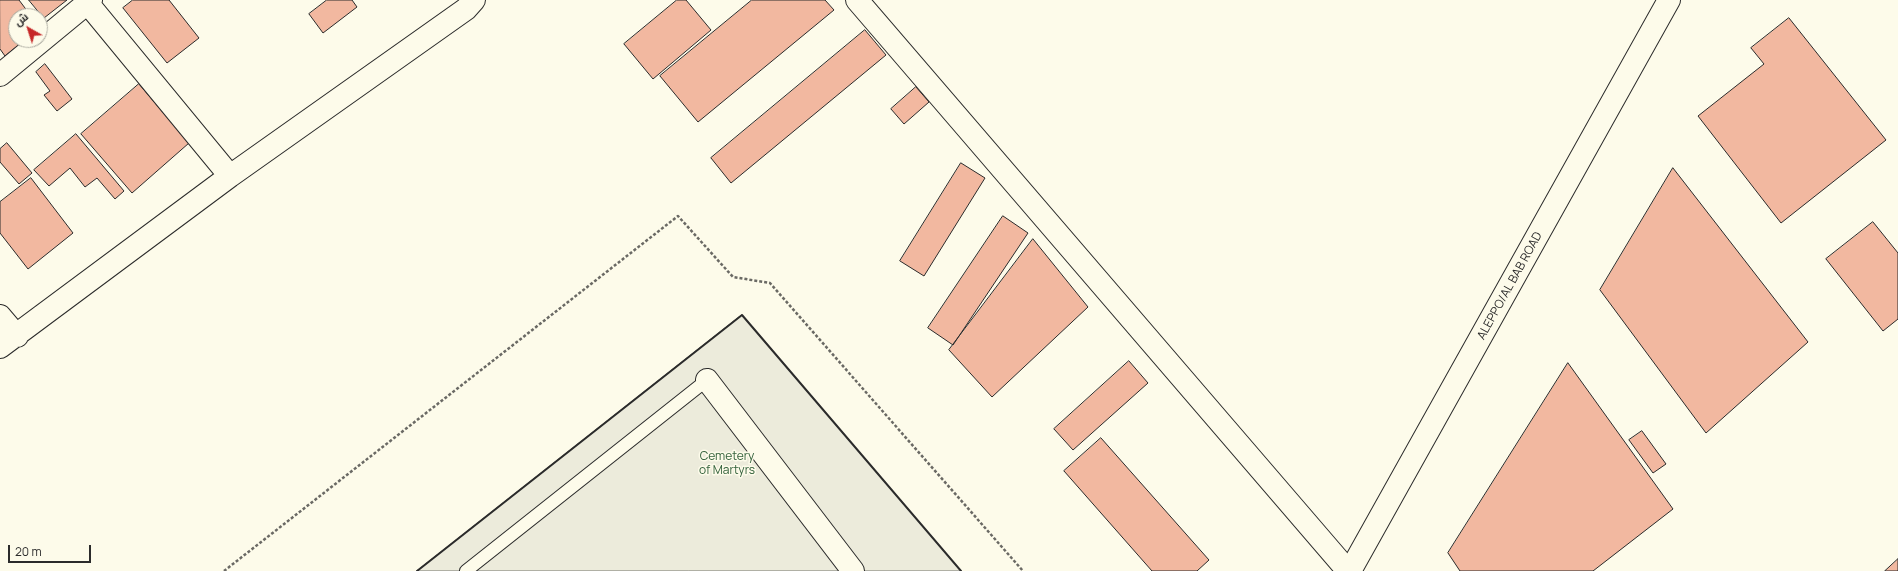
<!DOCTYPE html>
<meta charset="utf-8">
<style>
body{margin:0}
#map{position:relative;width:1898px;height:571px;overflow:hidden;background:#fdfbea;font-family:Manrope,Cairo,sans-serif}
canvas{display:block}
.north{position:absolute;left:8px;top:8px;width:40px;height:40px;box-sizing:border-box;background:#fdfbea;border:1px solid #a9a89e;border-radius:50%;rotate:321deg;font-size:11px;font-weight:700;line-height:16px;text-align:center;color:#2b2b2b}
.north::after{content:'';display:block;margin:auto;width:14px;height:18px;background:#c62828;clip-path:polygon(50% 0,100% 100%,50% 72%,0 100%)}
.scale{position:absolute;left:8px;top:545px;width:83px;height:18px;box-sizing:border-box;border:2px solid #2b2b2b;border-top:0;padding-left:5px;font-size:12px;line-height:14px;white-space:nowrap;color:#2b2b2b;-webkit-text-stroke:3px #fdfbea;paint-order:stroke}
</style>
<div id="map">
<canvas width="1898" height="571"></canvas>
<div class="north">ش</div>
<div class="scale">20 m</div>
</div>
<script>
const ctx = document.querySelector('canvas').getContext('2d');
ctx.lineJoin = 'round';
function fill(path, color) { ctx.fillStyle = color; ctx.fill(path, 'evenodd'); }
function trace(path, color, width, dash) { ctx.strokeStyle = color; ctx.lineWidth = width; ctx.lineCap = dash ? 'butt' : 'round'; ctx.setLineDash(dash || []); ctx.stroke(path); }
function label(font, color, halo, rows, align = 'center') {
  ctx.font = font + ' Manrope,sans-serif'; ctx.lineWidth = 3; ctx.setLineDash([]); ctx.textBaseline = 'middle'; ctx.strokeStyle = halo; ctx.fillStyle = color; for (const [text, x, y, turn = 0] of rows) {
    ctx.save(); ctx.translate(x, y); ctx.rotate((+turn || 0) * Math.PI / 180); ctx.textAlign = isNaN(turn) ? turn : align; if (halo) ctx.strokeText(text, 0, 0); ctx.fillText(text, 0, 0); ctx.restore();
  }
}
const green = new Path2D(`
 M742,315L961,571H417Z`);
const building = new Path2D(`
 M0,0H19L31,16H16V40H25L5,56L0,49Z
 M29,0H67L44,18Z
 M133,0H169L199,38L167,63L123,8Z
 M327,0H352L357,7L323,33L309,14Z
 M677,0H686L711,30L653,79L624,44Z
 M752,0H825L834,10L698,122L660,76Z
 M1789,18L1886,140L1781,223L1698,116L1764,64L1751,48Z
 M865,30L886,55L731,183L711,158Z
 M45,64L72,99L57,111L44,95L50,91L36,72Z
 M139,84L189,143L132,193L81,134Z
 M916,87L929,102L904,124L891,109Z
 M76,134L124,191L115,199L97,178L85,187L70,168L49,186L34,170Z
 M7,143L32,173L19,184L0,162V149Z
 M961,163L985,178L924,276L900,261Z
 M1673,168L1808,342L1706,433L1600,290Z
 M31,178L73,233L28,269L0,233V202Z
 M1003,216L1028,233L953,345L928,328Z
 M1873,222L1898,253V319L1883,331L1826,259Z
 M1033,239L1088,307L992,397L949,350Z
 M1129,361L1148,383L1073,450L1054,429Z
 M1568,363L1673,509L1593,571H1460L1448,553Z
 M1642,431L1666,464L1653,473L1629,440Z
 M1101,438L1209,560L1197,571H1152L1064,471Z
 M1898,559V571H1885Z`);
const path = new Path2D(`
 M224,571L678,216L733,277L770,283L1023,571`);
const service = new Path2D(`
 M466,571L707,380`);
const minor = new Path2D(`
 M85,0L230,176
 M857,0L1348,571
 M0,75L91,0
 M0,316L17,336
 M0,347L230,176L466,9L474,0
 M707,380L853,571`);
const primary = new Path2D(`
 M1350,571L1669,0`);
const wall = new Path2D(`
 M417,571L742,315L961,571`);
const streetNames = [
 ["ALEPPO/AL BAB ROAD",1510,286,-61]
];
const parkNames = [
 ["Cemetery",727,457],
 ["of Martyrs",727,471]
];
fill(green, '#ecebdb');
trace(green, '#74746e', 1);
fill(building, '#f2b8a0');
trace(building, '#2b2b2b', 1);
trace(service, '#2b2b2b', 14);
trace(minor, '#2b2b2b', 24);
trace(primary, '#2b2b2b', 24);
trace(path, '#6a6964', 2.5, [3, 2]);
trace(service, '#fdfbea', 12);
trace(minor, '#fdfbea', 22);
trace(primary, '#fdfbea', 22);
trace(wall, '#2b2b2b', 2);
label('12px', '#2b2b2b', '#fdfbea', streetNames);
label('12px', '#34623c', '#fdfbea', parkNames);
</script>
